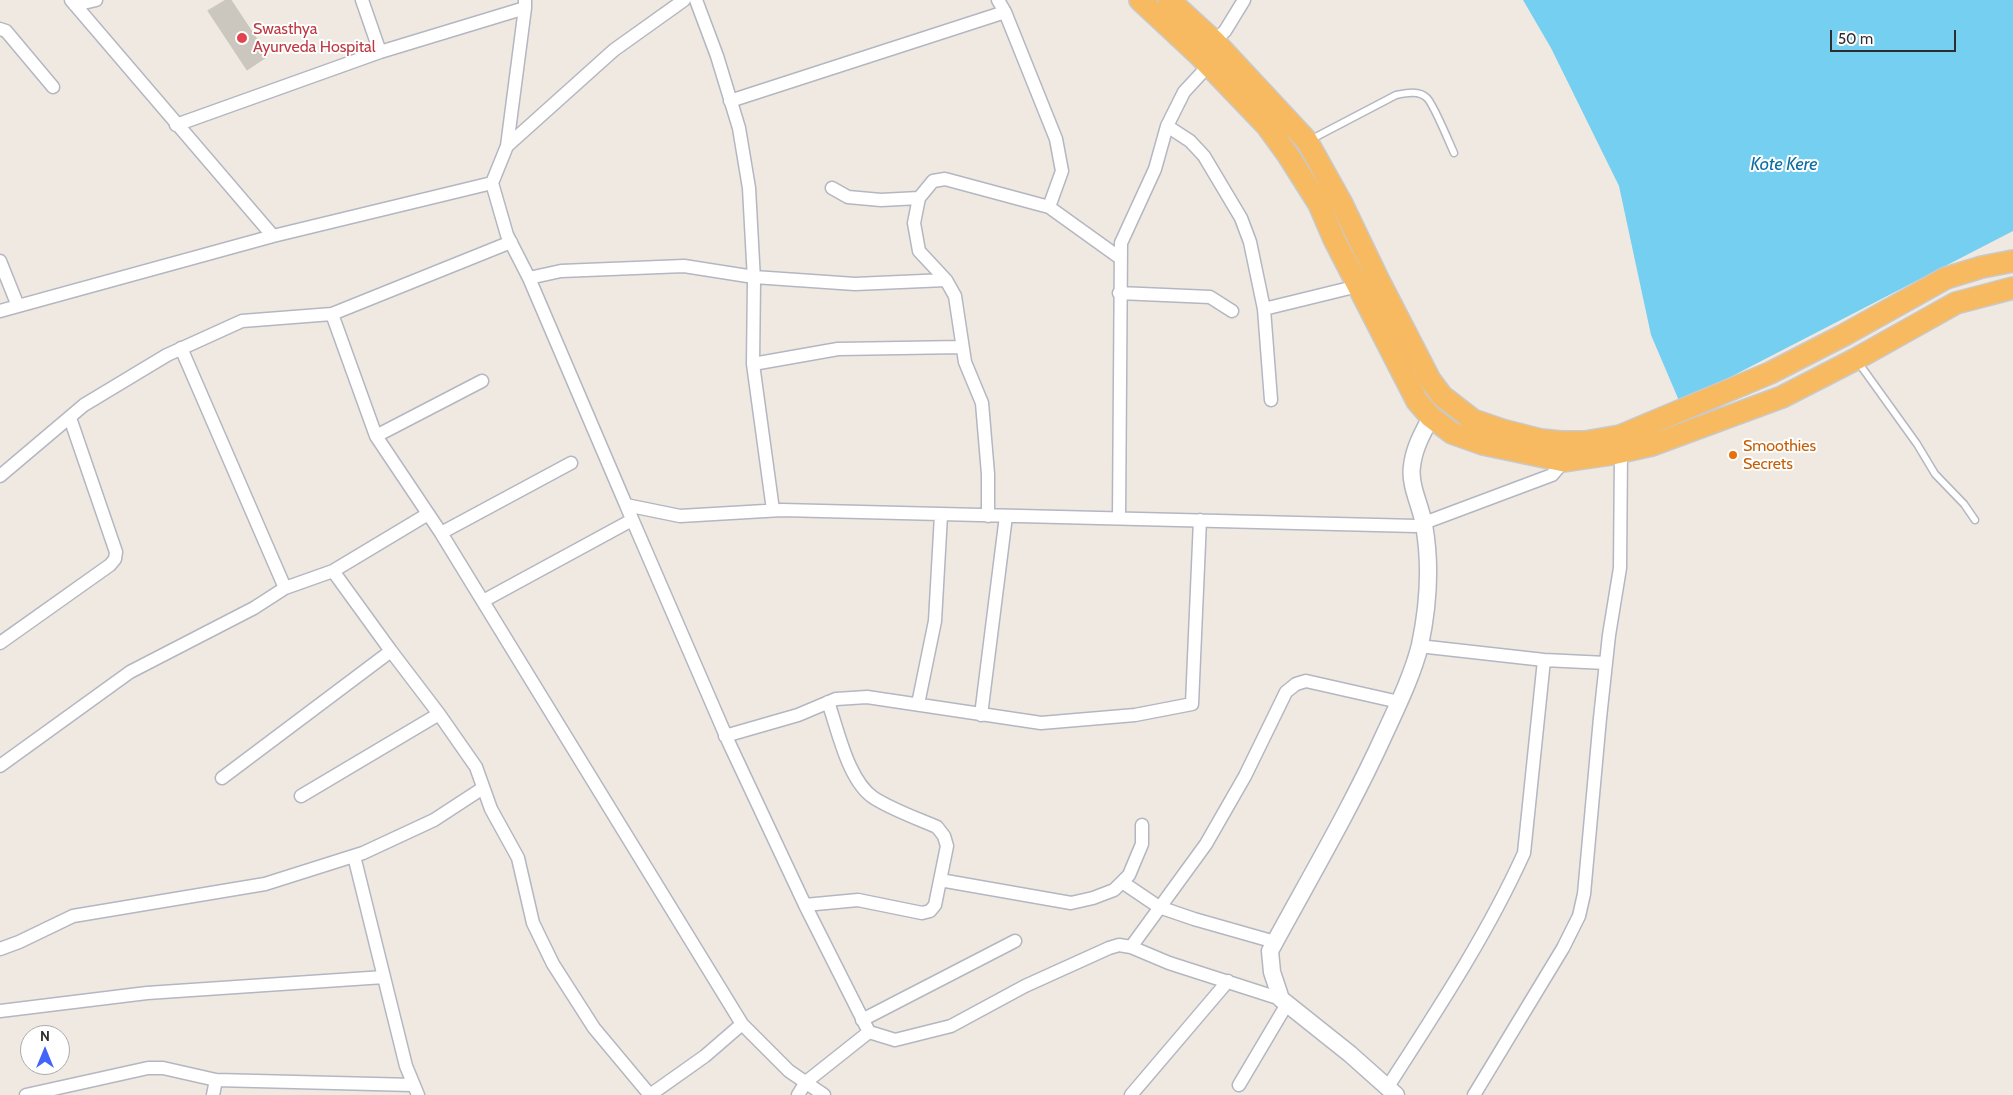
<!DOCTYPE html>
<style>
body{margin:0}
#map{position:relative;width:2013px;height:1095px;overflow:hidden;background:#efe9e1;font-family:Cabin,sans-serif}
canvas{display:block}
.north{position:absolute;left:20px;top:1025px;width:50px;height:50px;box-sizing:border-box;background:#fff;border:1px solid #ababab;border-radius:50%;rotate:0deg;font-size:14px;font-weight:700;line-height:20px;text-align:center;color:#2e2e2e}
.north::after{content:'';display:block;margin:auto;width:18px;height:22px;background:#4264fb;clip-path:polygon(50% 0,100% 100%,50% 72%,0 100%)}
.scale{position:absolute;left:1830px;top:30px;width:126px;height:22px;box-sizing:border-box;border:2px solid #2e2e2e;border-top:0;padding-left:6px;font-size:15px;line-height:18px;white-space:nowrap;color:#2e2e2e;-webkit-text-stroke:4px #fff;paint-order:stroke}
</style>
<div id="map">
<canvas width="2013" height="1095"></canvas>
<div class="north">N</div>
<div class="scale">50 m</div>
</div>
<script>
const ctx = document.querySelector('canvas').getContext('2d');
ctx.lineJoin = 'round';
function fill(path, color) { ctx.fillStyle = color; ctx.fill(path, 'evenodd'); }
function trace(path, color, width, dash) { ctx.strokeStyle = color; ctx.lineWidth = width; ctx.lineCap = dash ? 'butt' : 'round'; ctx.setLineDash(dash || []); ctx.stroke(path); }
function label(font, color, halo, rows, align = 'center') {
  ctx.font = font + ' Cabin,sans-serif'; ctx.lineWidth = 4; ctx.setLineDash([]); ctx.textBaseline = 'middle'; ctx.strokeStyle = halo; ctx.fillStyle = color; for (const [text, x, y, turn = 0] of rows) {
    ctx.save(); ctx.translate(x, y); ctx.rotate((+turn || 0) * Math.PI / 180); ctx.textAlign = isNaN(turn) ? turn : align; if (halo) ctx.strokeText(text, 0, 0); ctx.fillText(text, 0, 0); ctx.restore();
  }
}
const water = new Path2D(`
 M1523,0H2013V231L1680,403L1651,335L1619,186L1551,48Z`);
const building = new Path2D(`
 M226,0H231L268,56L247,70L208,11Z`);
const service = new Path2D(`
 M1310,140L1396,95C1406,93 1419,90 1427,98C1434,105 1449,142 1454,153
 M1858,362L1917,444L1935,474L1964,504L1975,520`);
const minor = new Path2D(`
 M71,0L273,236
 M362,0L380,52
 M525,0V8L507,146L492,183L507,235L529,278L626,505L680,516L782,510L1416,526L1552,475L1564,461
 M696,0L717,56L739,128L749,188L754,280L753,364L773,510
 M998,0L1005,12L1056,139L1062,171L1049,207
 M75,5L96,0
 M0,29L6,31L53,87
 M1214,41L1225,31L1244,0
 M730,101L1005,12
 M176,125L380,52L525,8
 M1167,126L1190,141L1204,156L1241,218L1250,242L1264,309L1271,400
 M507,146L614,50L684,0
 M832,188L848,197L881,200L919,198
 M0,261L18,306
 M529,278L561,271L684,266L754,277L855,284L946,280
 M1119,293L1210,297L1232,311
 M1264,309L1358,286
 M0,311L273,236L492,183
 M332,314L376,436L441,533L742,1024L789,1071L824,1095
 M181,348L285,588
 M753,364L838,349L962,347
 M376,436L482,381
 M0,476L84,405L167,355L242,321L332,314L511,242
 M626,505L729,743L805,905L869,1032L895,1040L951,1026L1025,986L1109,948L1119,945L1131,947L1169,963L1281,999
 M988,516V474L982,403L965,362L955,296L946,280L919,251L914,223L919,198L933,181L945,179L1049,207L1120,258
 M1119,518L1121,243L1155,169L1167,126L1184,92L1208,66
 M441,533L571,463
 M333,571L391,651L439,714L476,767L491,809L518,858L533,923L553,964L594,1028L650,1095
 M483,601L632,520
 M0,643L110,565L115,559L116,552L70,418
 M1419,646L1544,660L1606,663
 M918,704L935,621L941,515
 M981,715L1006,516
 M725,736L798,715L836,699L867,697L1041,723L1135,715L1192,704L1200,520
 M0,766L130,672L254,608L285,588L333,571L428,514
 M222,778L391,651
 M301,796L439,714
 M354,856L406,1066L418,1095
 M940,880L1071,903L1093,898L1114,890L1129,875L1142,844V825
 M1122,882L1159,907L1194,919L1275,942
 M805,905L858,900L922,913L930,911L935,905L947,846L944,836L937,827C916,818 893,810 874,798C848,781 838,730 828,702
 M1131,947L1206,844L1245,776L1286,692L1296,684L1306,681L1399,702
 M0,949L19,942L73,916L265,884L363,853L434,820L483,788
 M0,1011L147,993L384,977
 M862,1020L1015,941
 M1239,1085L1287,1004
 M1387,1088C1436,1012 1487,935 1524,853L1544,660
 M26,1095L148,1068H163L216,1080L413,1085
 M213,1095L216,1080
 M650,1095L705,1056L742,1024
 M798,1095L806,1082L869,1032
 M1131,1095L1228,981
 M1474,1095L1563,948L1579,916L1584,894L1600,718L1609,635L1620,568L1621,452`);
const tertiary = new Path2D(`
 M1396,1095L1350,1054L1281,999L1272,972L1270,951C1309,879 1351,808 1385,733C1397,707 1413,674 1420,645C1428,607 1431,564 1424,525C1421,506 1409,485 1412,466C1414,448 1423,432 1431,417`);
const trunk = new Path2D(`
 M1140,0L1199,55L1267,126L1288,155L1319,204L1334,239L1417,401L1431,417L1452,433L1483,444L1564,461L1612,454L1652,445L1782,397L1856,359L1956,303L2013,288
 M1169,0L1214,41L1307,141L1341,202L1377,277L1430,380L1442,396L1473,420L1502,430L1541,440L1561,442H1585L1620,436L1770,373L1844,335L1946,278L1982,267L2013,261`);
const markers = [
 [242,38,6,"#e0444e"],
 [1733,455,5,"#e8710a"]
];
const healthNames = [
 ["Swasthya",253,29],
 ["Ayurveda Hospital",253,47]
];
const foodNames = [
 ["Smoothies",1743,446],
 ["Secrets",1743,464]
];
const waterNames = [
 ["Kote Kere",1784,165]
];
fill(water, '#75cff0');
fill(building, '#cbc7bf');
trace(building, '#cbc5ba', 1);
trace(service, '#b4b7c1', 9);
trace(minor, '#b4b7c1', 15);
trace(tertiary, '#b4b7c1', 19);
trace(trunk, '#c9c9c9', 24);
trace(service, '#fff', 6);
trace(minor, '#fff', 12);
trace(tertiary, '#fff', 16);
trace(trunk, '#f8ba60', 21);
for (const [x, y, r, color] of markers) { const dot = new Path2D(); dot.arc(x, y, r, 0, 2 * Math.PI); ctx.fillStyle = color; ctx.fill(dot); trace(dot, '#fff', 2); }
label('16px', '#be3a42', '#fff', healthNames, 'left');
label('16px', '#c56008', '#fff', foodNames, 'left');
label('italic 18px', '#0d6fa3', '#fff', waterNames);
</script>
